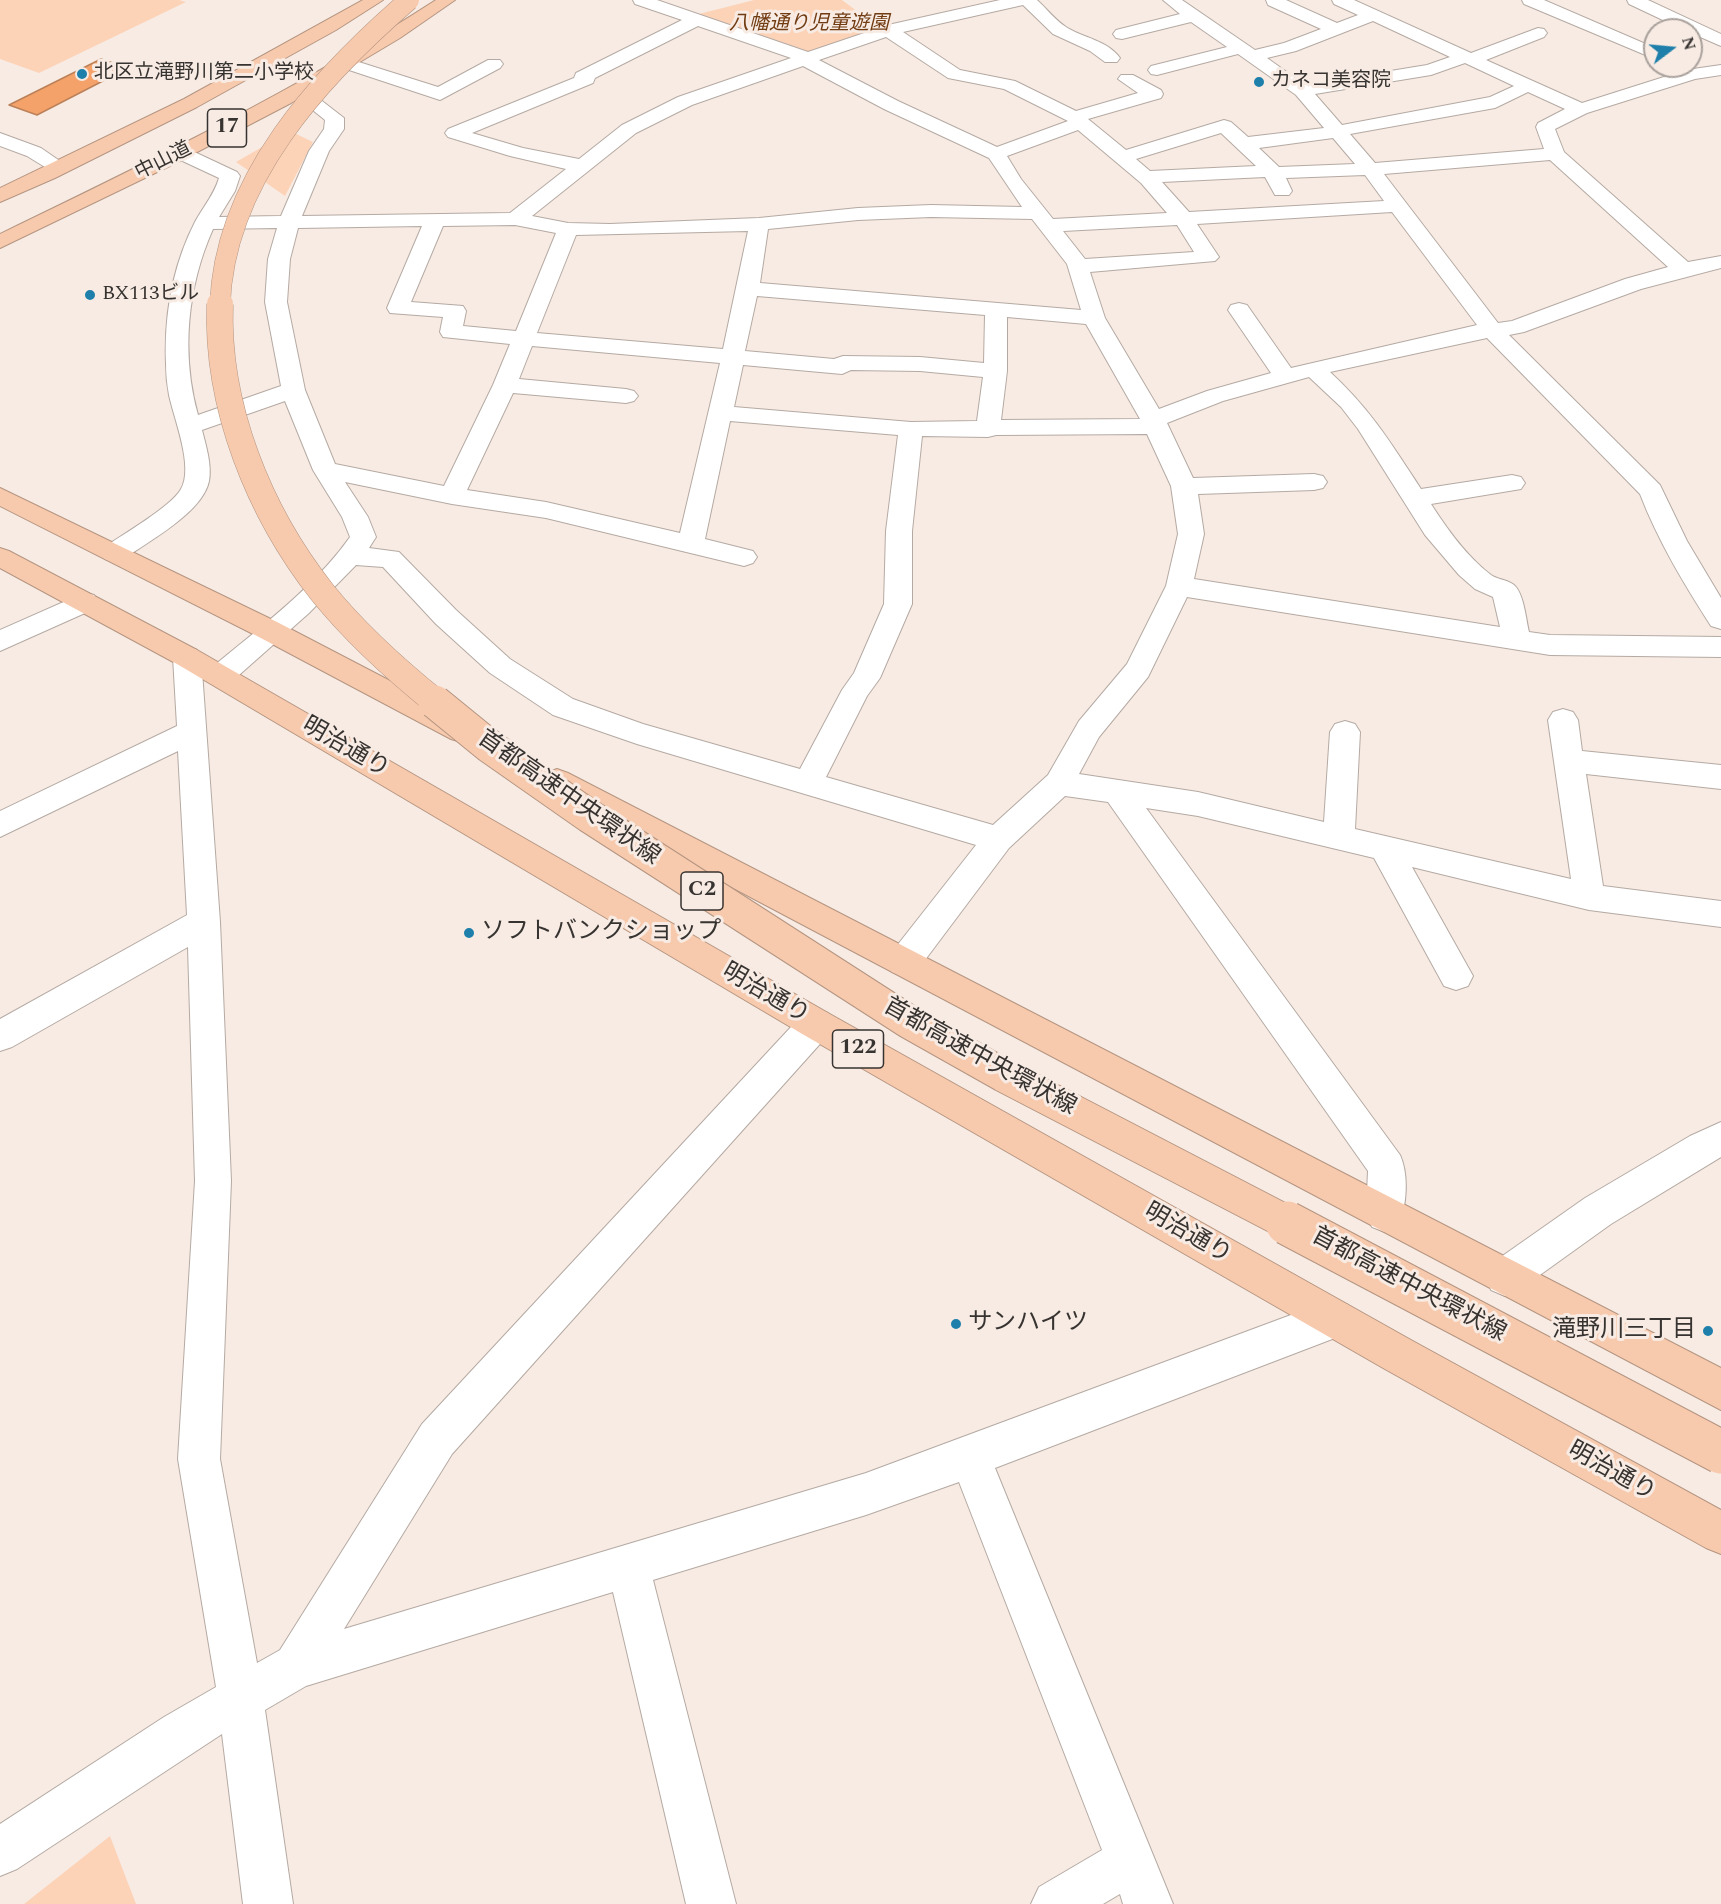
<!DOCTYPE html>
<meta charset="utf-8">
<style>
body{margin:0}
#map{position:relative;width:1721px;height:1904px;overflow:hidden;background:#f7ebe4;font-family:Spectral,serif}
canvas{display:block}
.north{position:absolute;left:1643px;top:18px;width:60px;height:60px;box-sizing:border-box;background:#f7ebe4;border:2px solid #aaa19c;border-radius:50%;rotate:74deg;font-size:16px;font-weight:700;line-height:24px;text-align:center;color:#373330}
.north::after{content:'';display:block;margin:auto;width:21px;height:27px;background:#1d7faa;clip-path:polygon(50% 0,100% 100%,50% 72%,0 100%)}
</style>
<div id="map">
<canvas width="1721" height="1904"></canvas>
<div class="north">N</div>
</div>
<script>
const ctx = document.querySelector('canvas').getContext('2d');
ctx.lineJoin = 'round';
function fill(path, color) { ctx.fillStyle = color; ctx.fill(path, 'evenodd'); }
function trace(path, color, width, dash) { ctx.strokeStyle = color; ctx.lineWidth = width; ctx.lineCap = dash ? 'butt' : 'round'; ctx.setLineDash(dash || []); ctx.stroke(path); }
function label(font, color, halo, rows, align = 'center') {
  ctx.font = font + ' Spectral,"Noto Sans JP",serif'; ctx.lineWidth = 6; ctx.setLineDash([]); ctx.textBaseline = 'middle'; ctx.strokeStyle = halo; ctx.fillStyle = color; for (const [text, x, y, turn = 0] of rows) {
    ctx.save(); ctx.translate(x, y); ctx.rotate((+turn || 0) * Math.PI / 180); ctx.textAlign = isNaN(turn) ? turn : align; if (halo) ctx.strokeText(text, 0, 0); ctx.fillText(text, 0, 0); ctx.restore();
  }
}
const green = new Path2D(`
 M0,0H179L186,2L39,73L0,59Z
 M754,0H842L881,29L815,51H801L699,14Z
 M290,131L313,142L285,196L236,162Z
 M110,1836L136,1904H24Z`);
const water = new Path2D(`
 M101,59L128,68L37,115L9,105Z`);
const minor = new Path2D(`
 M633,0H657L808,52L888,25L1000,0H1037C1046,8 1055,20 1066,27C1083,38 1107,40 1120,58L1117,62H1105L1090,51L1053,34L1023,5L903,32L960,70L1015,81L1076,111L1138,93L1118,79L1121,75H1133L1161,90L1163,94L1161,98L1088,119L1126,150L1224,120L1231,122L1248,137L1324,128L1296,95L1238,54L1157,75L1151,74L1148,70L1151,66L1227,47L1191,22L1122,39L1116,38L1113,34L1116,30L1180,14L1163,0H1182L1255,50L1284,43L1321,29L1268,5L1266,0H1286L1337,23L1358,15L1334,4L1332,0H1354L1471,53L1538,28L1544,29L1547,33L1544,37L1486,60L1582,103L1686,70L1721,65V75L1695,79L1587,113L1555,129L1564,152L1688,262L1721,256V268L1641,289L1524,332L1509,335L1660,485L1687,541L1721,598V629L1711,626C1684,584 1658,541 1640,494L1487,338L1330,372C1371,410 1391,443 1421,489L1512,475L1521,477L1525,483L1521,489L1431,504C1447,529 1467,557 1491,575C1498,580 1511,580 1516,587C1524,597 1526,619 1529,632L1550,635L1721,637V657L1550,655L1187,597L1148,677L1099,737L1079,774L1198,792L1324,822L1330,732L1335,724L1345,721L1355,724L1360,732L1355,829L1571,879L1548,720L1553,712L1563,709L1573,712L1578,720L1582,751L1721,765V789L1586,774L1603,886L1721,901V927L1589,910L1412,867L1473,976L1468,986L1456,990L1444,986L1374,858L1198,816L1146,808L1400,1155C1409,1175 1407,1206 1398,1227L1385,1232L1372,1227L1366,1214L1368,1171L1108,802L1065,796L1009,848L916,972L904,976L892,972L887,962L892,952L976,845L637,744L553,715L490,673L436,624L383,567L356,565L309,613L230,683L220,686L210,683L206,676L210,669C258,629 314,588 350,537L342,517L313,470L285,401L202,430C206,446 212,465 209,481C203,512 148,542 123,559L114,562L105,559L101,553L105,547C123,534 171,507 181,489C194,467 174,419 169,395C167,385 166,374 166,364C164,315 173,265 195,222C203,207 214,195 219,178L174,157L171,153L174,149H188L237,172L240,176L235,191L219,217L281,216L309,151L324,129L325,120L289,91L292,87H304L344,118V129L329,151L302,216L510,213L566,169L510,156L448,137L445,133L448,129L574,78L576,73L682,20L635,4ZM1373,21L1450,57L1427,65L1305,85L1267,58L1296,51ZM698,26L791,58L678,97L622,125L579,159L523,148L472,133L593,83L595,78ZM886,37L948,78L1004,89L1068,121L997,147L898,101L819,60ZM1465,63L1514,86L1490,97L1342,125L1315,94L1431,75ZM803,66L884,109L989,158L1022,207L931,205L858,208L759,218L610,224L568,223L532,216L636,133L692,105ZM1528,92L1565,109L1538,123L1536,127L1544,149L1375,163L1350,134L1495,108ZM1078,130L1141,183L1167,213L1053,219L1021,179L1007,156ZM1221,133L1256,166L1150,171L1136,159ZM1333,138L1355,164L1279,167L1259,148ZM1550,160L1668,267L1625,279L1512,321L1498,323L1384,174ZM1365,175L1384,201L1189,212L1162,182L1265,177L1275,195H1289L1292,191L1286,178ZM1392,212L1477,325L1291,368L1247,305L1239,303L1231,305L1228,310L1271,373L1207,391L1159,409L1105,318L1090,272L1215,261L1219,257L1197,224ZM931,217L1032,219L1067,264L1081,310L760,283L768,229L858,220ZM515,225L556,233L516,331L463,326L466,311L463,306L411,302L443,226ZM1177,225L1194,252L1085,259L1063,231ZM422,226L387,308L390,313L443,317L440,332L443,337L510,344L493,385L444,486L335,464L305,390L287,302L290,259L298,228ZM277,228L268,259L265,302L281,386L198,415C181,354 187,287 213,229ZM748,231L723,349L537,333L576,235ZM757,296L985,315L984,363L920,357L843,356L834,359L745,351ZM1007,317L1086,324L1140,419L1001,420L1007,371ZM532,346L720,363L680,533L546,502L467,490L513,393L626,403L634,401L638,396L634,391L626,389L519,379ZM743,365L842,374L851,370L920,371L983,377L977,421L911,422L734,407ZM1309,377L1341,407L1358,429L1425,535L1459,575L1475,589L1493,597L1500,627L1194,579L1204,534L1198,494L1314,490L1323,488L1327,482L1323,476L1314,474L1193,478L1167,423L1223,401ZM730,421L898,435L886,531L884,604L854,673L842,690L800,769L643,724L573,699L510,659L456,610L399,552L369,548L376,537L368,517L345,482L452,504L546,518L744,566L753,563L757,557L753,551L705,539ZM1147,434L1171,486L1178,534L1166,586L1127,664L1079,721L1048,775L993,825L826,777L867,696L880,678L912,604V531L922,436L988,437L996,435Z
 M1522,0H1544L1655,48V59L1524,4Z
 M1627,0H1648L1721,34V46L1691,33V30H1684L1629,4Z
 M346,58L438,87L488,60H500L503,64L500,68L440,100L340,67L337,63L340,59Z
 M0,133L41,148L70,168L67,172H53L27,156L0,146Z
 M84,593L94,595L98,602L94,609L0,651V630Z
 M187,647L197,650L201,657L220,922L231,1181L220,1459L257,1663L280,1650L422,1424L804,1013L816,1009L828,1013L833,1024L828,1035L452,1454L344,1629L866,1473L1334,1299L1348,1305L1354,1319L1348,1333L995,1468L1173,1904H1123L1120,1894L1103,1904H1031L1039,1887L1102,1850L959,1482L866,1515L653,1580L736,1904H686L613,1592L306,1686L265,1710L293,1904H243L222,1734L17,1869L0,1876V1824L164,1717L216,1687L178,1459L195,1181L188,947L12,1047L0,1051V1019L187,915L178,751L0,837V811L177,726L173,657L177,650Z
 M1721,1122V1157L1611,1224L1519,1290L1505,1296L1491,1290L1486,1277L1491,1264L1585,1198L1690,1136Z`);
const highway = new Path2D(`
 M363,0H383L336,30L197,107L55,178L0,202V188L184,99Z
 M436,0H455L400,38L291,103L178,162L0,248V234C149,162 297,90 436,0Z
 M0,488L277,622L471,723L476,731L471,739L461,742L451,739L257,636L0,506Z
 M0,548L9,551L197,650L828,1013L1411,1340L1721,1510V1554L1706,1548L1383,1368L804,1035L177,664L0,568Z
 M557,769L568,773L1721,1368V1410L546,789L542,781L546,773Z`);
const highwayBridgeFar3 = new Path2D(`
 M220,305C224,180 320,77 409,0`);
const highwayBridgeFar2 = new Path2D(`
 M220,304C216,406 259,512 322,592C355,633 396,670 437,703`);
const highwayBridgeFar1 = new Path2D(`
 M435,702L489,746L589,816L909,1022L1003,1075L1290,1224`);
const highwayBridge = new Path2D(`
 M1287,1223L1721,1452`);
const markers = [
 [82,74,6,"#1d7faa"],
 [1259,82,6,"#1d7faa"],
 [90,295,6,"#1d7faa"],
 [469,933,6,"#1d7faa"],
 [956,1324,6,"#1d7faa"],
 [1708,1331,6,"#1d7faa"]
];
const farParknames = [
 ["八幡通り児童遊園",809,25]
];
const farPoinames = [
 ["北区立滝野川第二小学校",94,74],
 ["カネコ美容院",1271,82],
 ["BX113ビル",102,295]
];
const farStreetnames = [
 ["中山道",164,162,-27]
];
const shields = [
 [227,128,39],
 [702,891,42],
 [858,1049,51]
];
const shieldNames = [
 ["17",227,128],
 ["C2",702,891],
 ["122",858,1049]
];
const streetNames = [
 ["明治通り",345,749,30],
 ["首都高速中央環状線",568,799,35],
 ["明治通り",765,995,30],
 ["首都高速中央環状線",979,1058,29],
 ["明治通り",1187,1235,30],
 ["首都高速中央環状線",1408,1286,28],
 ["明治通り",1611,1473,29]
];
const poiNames = [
 ["ソフトバンクショップ",481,933],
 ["サンハイツ",968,1324],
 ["滝野川三丁目",1696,1331,"right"]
];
fill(green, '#fdd3b8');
fill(water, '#f5a26a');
trace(water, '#bc8159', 1.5);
trace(minor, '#b5aaa3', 2);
trace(highway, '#b49581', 2);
fill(minor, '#fff');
fill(highway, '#f8caad');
trace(highwayBridgeFar3, '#b49581', 21, []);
trace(highwayBridgeFar2, '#b49581', 27, []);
trace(highwayBridgeFar1, '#b49581', 35, []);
trace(highwayBridge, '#b49581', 45, []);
trace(highwayBridgeFar3, '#f8caad', 20);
trace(highwayBridgeFar2, '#f8caad', 26);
trace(highwayBridgeFar1, '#f8caad', 33);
trace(highwayBridge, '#f8caad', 43);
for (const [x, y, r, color] of markers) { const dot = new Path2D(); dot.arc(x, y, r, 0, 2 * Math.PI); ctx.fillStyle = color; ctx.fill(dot); trace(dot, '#f7ebe4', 2); }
label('italic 20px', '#723c13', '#f7ebe4', farParknames);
label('20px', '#373330', '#f7ebe4', farPoinames, 'left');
label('20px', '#373330', '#f7ebe4', farStreetnames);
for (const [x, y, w] of shields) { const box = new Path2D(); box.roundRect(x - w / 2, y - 19, w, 38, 4.5); ctx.fillStyle = '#f7ebe4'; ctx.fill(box); trace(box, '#373330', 1.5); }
label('bold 22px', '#373330', null, shieldNames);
label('24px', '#373330', '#f7ebe4', streetNames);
label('24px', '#373330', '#f7ebe4', poiNames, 'left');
</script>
